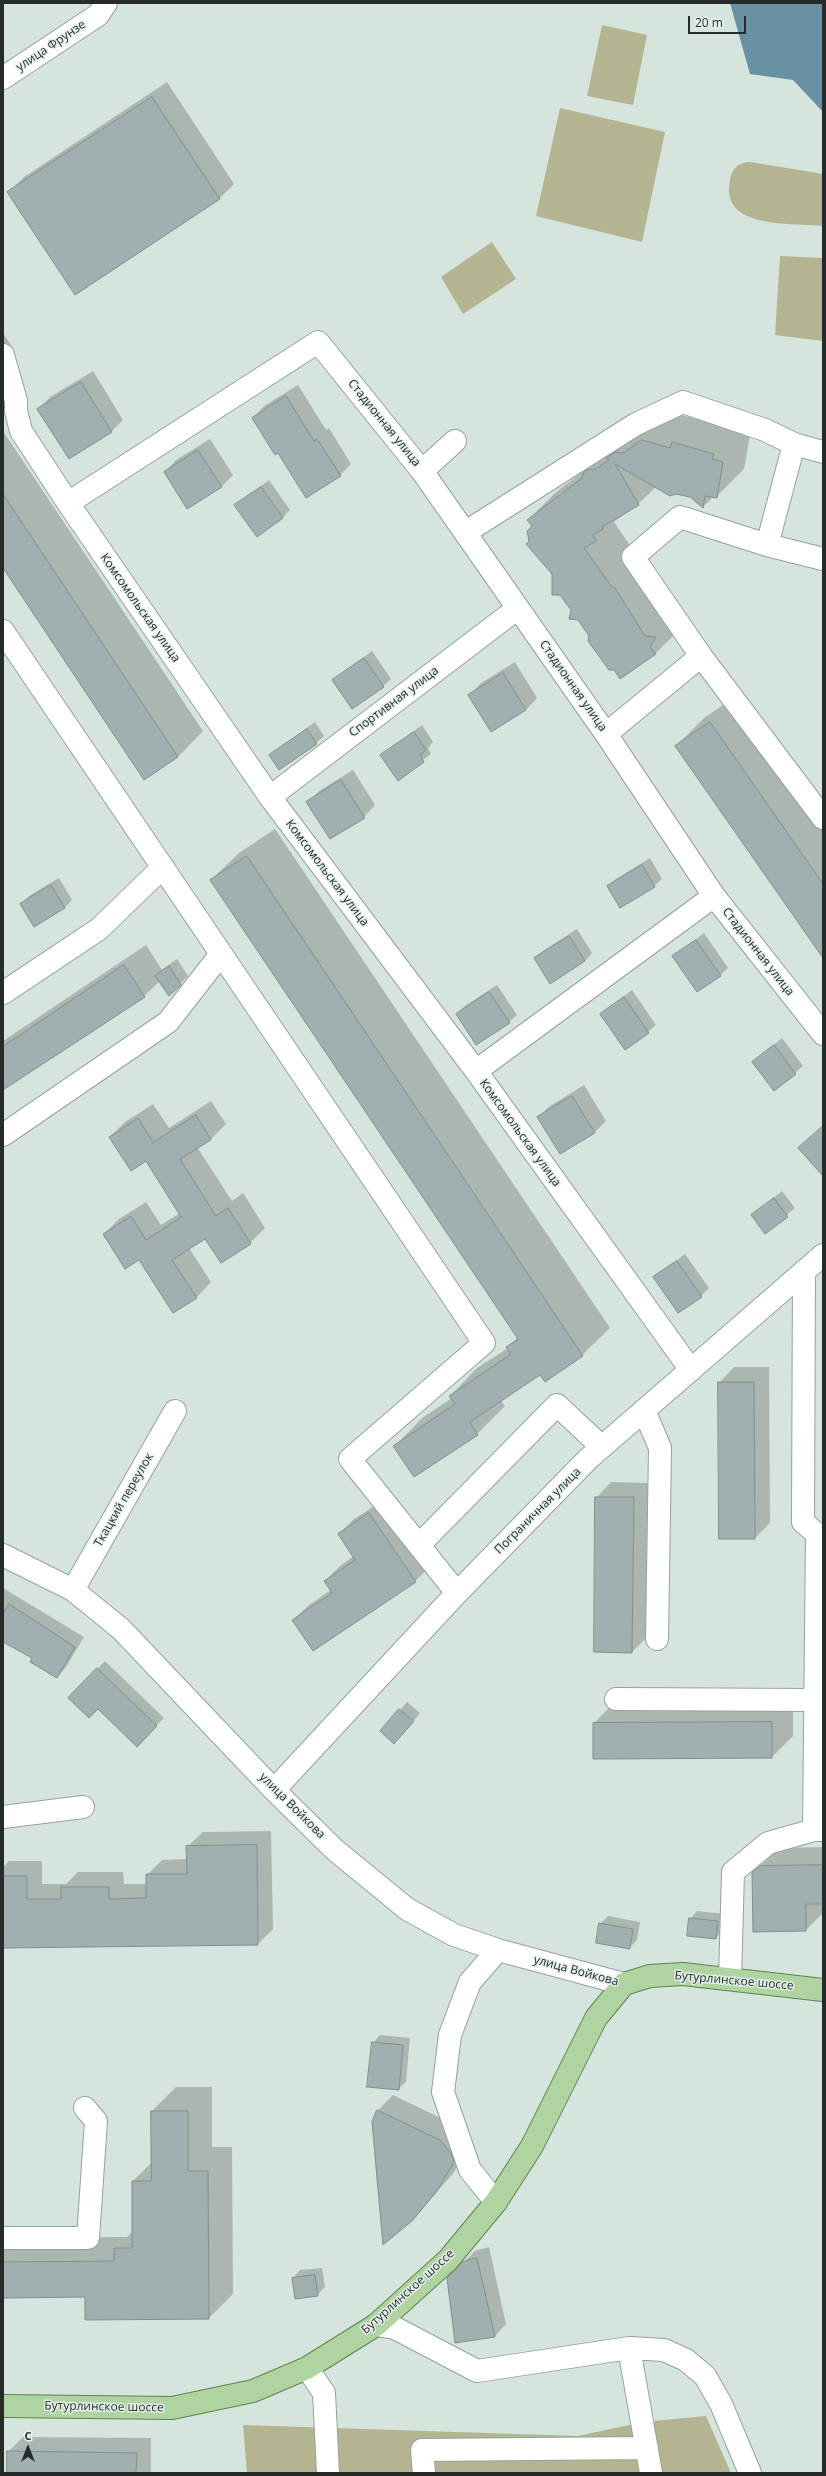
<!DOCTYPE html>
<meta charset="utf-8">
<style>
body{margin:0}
#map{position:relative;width:826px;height:2476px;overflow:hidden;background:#d6e4de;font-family:"Open Sans",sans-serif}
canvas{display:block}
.frame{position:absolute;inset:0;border:4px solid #252b28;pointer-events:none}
.north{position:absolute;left:8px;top:2428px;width:40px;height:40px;-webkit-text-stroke:3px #e4f1eb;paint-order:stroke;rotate:0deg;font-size:11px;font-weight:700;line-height:16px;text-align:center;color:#252b28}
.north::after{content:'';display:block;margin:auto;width:14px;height:18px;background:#252b28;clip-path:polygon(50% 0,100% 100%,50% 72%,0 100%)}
.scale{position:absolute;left:688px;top:16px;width:58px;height:18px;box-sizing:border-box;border:2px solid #252b28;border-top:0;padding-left:5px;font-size:12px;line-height:14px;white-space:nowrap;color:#252b28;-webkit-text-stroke:3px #e4f1eb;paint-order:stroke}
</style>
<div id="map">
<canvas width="826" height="2476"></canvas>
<div class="frame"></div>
<div class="north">С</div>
<div class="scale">20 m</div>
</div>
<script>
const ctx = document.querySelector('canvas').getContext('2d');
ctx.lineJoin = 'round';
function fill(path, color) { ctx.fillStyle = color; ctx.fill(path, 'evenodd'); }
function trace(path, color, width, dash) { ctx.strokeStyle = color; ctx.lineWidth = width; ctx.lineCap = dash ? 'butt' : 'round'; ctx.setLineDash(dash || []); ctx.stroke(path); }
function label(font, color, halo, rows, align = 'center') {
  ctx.font = font + ' "Open Sans",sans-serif'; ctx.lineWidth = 3; ctx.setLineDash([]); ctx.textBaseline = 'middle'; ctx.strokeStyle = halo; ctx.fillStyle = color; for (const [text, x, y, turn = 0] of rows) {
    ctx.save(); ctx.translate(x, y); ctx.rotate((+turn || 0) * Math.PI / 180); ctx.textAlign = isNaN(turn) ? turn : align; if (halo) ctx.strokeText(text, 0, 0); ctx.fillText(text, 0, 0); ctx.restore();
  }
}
const green = new Path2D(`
 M602,25L647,35L633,105L587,96Z
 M560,108L665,132L642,242L536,216Z
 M750,162L823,174V226C790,223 719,229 730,180C732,168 738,163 750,162Z
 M492,242L516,279L463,314L441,277Z
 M780,256L823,258V341L775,335Z
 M706,2416L731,2473H247L243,2425L578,2436L643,2422Z`);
const water = new Path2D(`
 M730,3H823V112L793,80L750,74Z`);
const shadow = new Path2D(`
 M167,82L234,184L219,199L9,192L24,177Z
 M3,333L11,345L3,353Z
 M93,371L123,420L112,431L69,458L39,409L50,397Z
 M298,385L326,430L329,428L351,464L340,475L278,452L253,418L264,406Z
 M670,412L696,419L701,415L750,434L744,469L716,497H713L703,507L691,496L656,487L638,504L614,522L673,609L683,610L678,618L683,626L655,654L590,635L530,541L533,526L528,520L556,492L593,464Z
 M3,431L203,731L178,757L144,779L3,567Z
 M210,439L233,475L221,487L165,472L176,460Z
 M269,480L290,510L282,518L236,505Z
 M372,651L391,679L383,686L333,680Z
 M515,662L537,698L526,710L470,695L481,683Z
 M739,694L823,816V956L676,746L704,718Z
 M315,722L324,736L316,743L270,755Z
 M422,725L433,742L428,748L431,754L398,779L381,755Z
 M353,770L375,805L364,817L308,802L319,791Z
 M275,829L610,1328L582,1355L540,1373L500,1400L505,1406L477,1434L395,1446L422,1418L452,1398L450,1396L477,1368L508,1348L518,1337L211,880L239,853Z
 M650,858L662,879L654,886H608L616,879Z
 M59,878L72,900L65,907L35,926L21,904L29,896Z
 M577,929L592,953L585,961L535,958L543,951Z
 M704,933L728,968L720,975L674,956Z
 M146,945L162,970L177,959L188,976L169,995L160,981L144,996L3,1088V1041Z
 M497,985L517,1015L509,1022L457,1014L465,1006Z
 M632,990L656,1025L648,1032L601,1014Z
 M782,1038L803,1066L774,1090L753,1062Z
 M584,1085L606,1121L595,1132L538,1117L550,1106Z
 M211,1101L226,1124L211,1139L197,1147L232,1201L243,1193L265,1228L250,1243L205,1237L189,1248L211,1282L196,1298L104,1234L119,1219L146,1202L161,1225L180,1213L146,1160L110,1137L125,1122L153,1104L169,1128Z
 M782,1191L795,1208L765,1233L752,1215Z
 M685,1254L709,1288L701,1296L654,1277Z
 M734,1367H769L770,1523L755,1538L719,1383Z
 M611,1482L649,1483L647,1637L632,1652L595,1651L596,1498Z
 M385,1499L431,1566L415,1581L293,1620L309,1605L331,1590L325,1581L340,1566L354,1556L339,1534L354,1519Z
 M3,1588L84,1637L66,1667L57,1677L33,1658L3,1641Z
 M105,1661L164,1718L137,1745L98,1708L69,1698Z
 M793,1701V1736L772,1757L594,1723L615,1702Z
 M407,1702L420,1713L402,1735L400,1710Z
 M271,1831L273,1929L258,1944L3,1947V1867L9,1861H42V1884H66L78,1872H123L124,1884H147V1875L162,1860L188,1859L187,1847L203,1832Z
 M823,1847V1913L806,1930L754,1931L753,1873L779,1848Z
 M697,1911L725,1914L723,1930L716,1938L690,1919Z
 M608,1916L640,1922L637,1940L629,1948L600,1924Z
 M380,2035L410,2038L406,2082L398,2089L373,2043Z
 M176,2087H212V2147H232L233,2294L209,2318L86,2296L3,2297V2238L127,2237L133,2231V2181L152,2162V2111Z
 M393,2095L455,2125L469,2146L452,2175L412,2219L378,2110Z
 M489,2247L506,2324L495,2336L448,2278L475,2251Z
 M322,2268L325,2287L317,2295L293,2278L300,2270Z
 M23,2437L151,2438V2473H8V2452Z`);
const building = new Path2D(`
 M152,97L220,199L75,295L7,192Z
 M81,382L112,432L69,459L37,409Z
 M286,396L314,441L317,439L341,476L306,498L278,453L275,455L252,418Z
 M642,440L670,448L672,442L714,454L712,459L723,462L717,498L705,496L703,508L690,497L676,494L670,496L615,464L639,505L602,527L603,529L593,535L596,541L584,548L612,587L615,588L645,636L656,637L650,647L656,654L620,679L614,670H609L588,641L589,636L578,620L569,619L571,610L560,595H552V574L526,544L529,541L527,531L532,526L527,520L582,478L584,472L589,469L594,470L609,460L605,458L615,452L623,453Z
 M198,450L222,487L187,509L164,472Z
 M261,487L283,518L257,537L234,505Z
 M3,494L178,757L144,780L3,568Z
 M364,658L384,687L352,709L332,680Z
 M503,673L526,710L491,732L468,695Z
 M710,722L823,884V958L675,746Z
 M307,729L317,744L279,770L269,755Z
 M414,732L426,750L420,755L424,762L398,781L380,755Z
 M341,780L365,818L330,839L306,802Z
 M247,856L583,1356L545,1382L540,1375L470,1422L478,1435L414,1477L393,1446L455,1404L449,1396L511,1354L506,1347L518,1339L210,880Z
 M642,865L655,887L620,908L607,886Z
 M51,885L65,908L34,927L20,904Z
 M569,936L585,961L550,984L534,958Z
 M696,940L721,976L697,992L672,956Z
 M124,965L145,997L3,1090V1047Z
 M169,966L181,985L169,996L155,976Z
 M489,992L510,1023L476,1045L456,1014Z
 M624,997L649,1033L625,1050L600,1014Z
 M774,1045L796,1074L774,1091L752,1062Z
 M572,1096L595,1133L560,1154L537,1117Z
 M196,1115L211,1140L180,1159L216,1216L228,1208L251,1244L221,1263L205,1239L172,1260L197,1298L173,1313L139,1260L125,1269L103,1234L131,1216L146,1240L181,1217L146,1161L131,1171L109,1137L138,1118L153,1142Z
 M823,1126V1176L798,1148Z
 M774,1198L788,1217L765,1234L751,1215Z
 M677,1261L702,1297L678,1313L653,1277Z
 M718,1382H754L755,1539H719Z
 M595,1497H634L632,1653L594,1652Z
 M369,1513L416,1582L313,1651L292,1620L332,1593L324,1581L355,1560L338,1534Z
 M9,1604L75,1647L57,1678L30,1662L32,1658L3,1642V1615Z
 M97,1668L157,1726L137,1747L98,1709L89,1718L68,1698Z
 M399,1709L414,1721L394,1744L380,1731Z
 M772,1722V1758L593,1759V1723Z
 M257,1845L258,1945L3,1948V1876H27V1899H61V1887H109V1899L146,1898V1874H187L186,1846Z
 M823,1865V1904H806V1931L753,1932L752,1872L760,1866Z
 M689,1918L718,1921L716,1939L687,1936Z
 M599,1923L633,1929L630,1949L596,1943Z
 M372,2042L403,2045L399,2090L367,2087Z
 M377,2110L440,2140L451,2153L454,2162L437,2191L413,2220L383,2245L372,2122Z
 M151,2111H188V2171H208L209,2319L85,2320V2297L3,2298V2262L114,2261V2248H132V2181H151Z
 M477,2258L495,2337L455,2343L447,2278L462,2262Z
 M315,2275L318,2296L295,2299L292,2278Z
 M7,2451L137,2453L136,2473H7Z`);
const minor = new Path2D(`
 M3,78L98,15L106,3
 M3,355L16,401V411L21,431L68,503L270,797L476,1071L691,1370
 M422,471L455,441
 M68,503L318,342L422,471L606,734L714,896L823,1034
 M466,532L636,424L683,402L765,430L794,444L823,452
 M767,545L823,559
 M3,631L484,1343L350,1459L457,1593
 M701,656L823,818
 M606,734L701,656L633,557L680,517L767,545L794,444
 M270,797L518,608
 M3,993L99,929L163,867
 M476,1071L714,896
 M3,1135L168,1022L221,954
 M804,1271L803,1522L817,1534L814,1830
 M644,1410L660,1448L657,1639
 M419,1545L557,1405L602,1447
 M3,1555L73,1590L121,1629L274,1790L335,1850L407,1909L454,1935L498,1950L624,1984
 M73,1590L175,1411
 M616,1699L815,1700
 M274,1790L457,1593L588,1459L823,1255
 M3,1817L83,1807
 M730,1979L733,1872L768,1843L814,1830H823
 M496,2202L470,2170L443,2092L450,2035L470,1982L498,1950
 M3,2238H88L96,2121L85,2108
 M376,2325L395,2328L477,2371L629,2348L664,2350L686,2360L705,2376L721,2404L750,2473
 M629,2348L651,2473
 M307,2368L324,2393L328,2473
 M424,2473L422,2450L647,2448`);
const major = new Path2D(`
 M3,2406L172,2408L253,2391L307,2368L376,2325L448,2260L496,2202L532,2146L596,2018L624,1984L650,1976L683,1974L823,1990`);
const streetNames = [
 ["улица Фрунзе",51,46,-34],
 ["Стадионная улица",384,423,51],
 ["Комсомольская улица",140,608,55],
 ["Стадионная улица",573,686,55],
 ["Спортивная улица",394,702,-37],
 ["Комсомольская улица",327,873,53],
 ["Стадионная улица",758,952,52],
 ["Комсомольская улица",520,1133,54],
 ["Ткацкий переулок",124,1500,-60],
 ["Пограничная улица",538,1511,-45],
 ["улица Войкова",292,1806,45],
 ["улица Войкова",576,1971,15],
 ["Бутурлинское шоссе",734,1981,5],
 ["Бутурлинское шоссе",408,2292,-42],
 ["Бутурлинское шоссе",104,2407,1]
];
fill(green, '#b4b491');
fill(water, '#6891a4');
fill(shadow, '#0003');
fill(building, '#a0afb0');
trace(building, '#808e8e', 1);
trace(minor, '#95a19c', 24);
trace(major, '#5c854e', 24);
trace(minor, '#fff', 22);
trace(major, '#afd3a1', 22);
label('12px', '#252b28', '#e4f1eb', streetNames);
</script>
